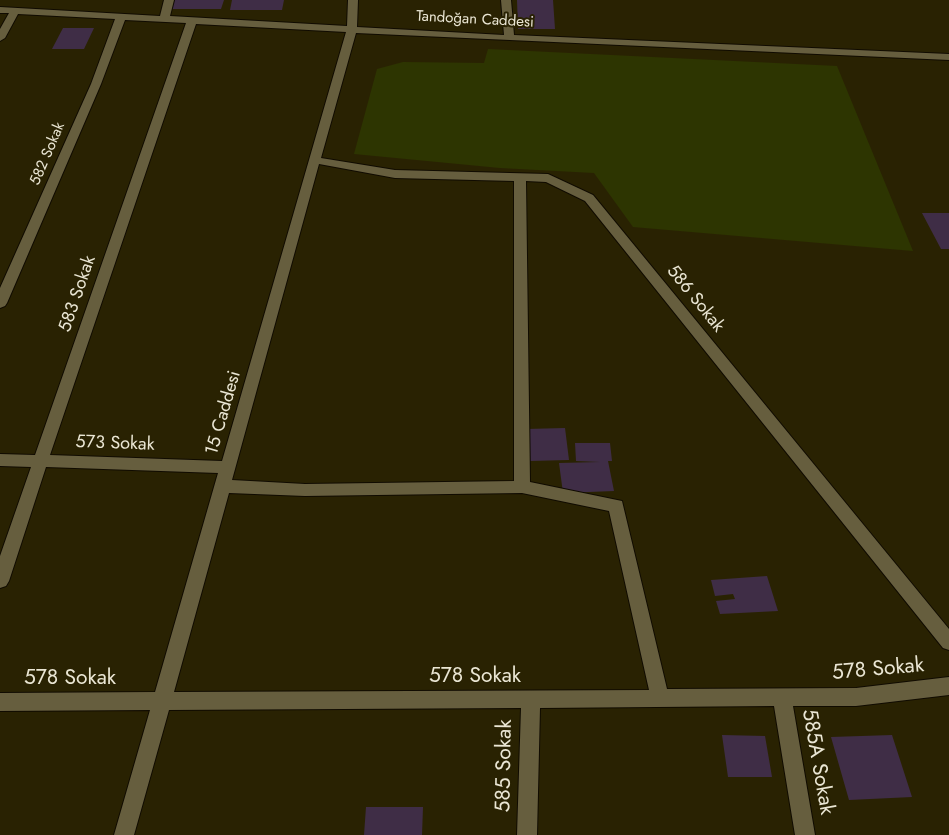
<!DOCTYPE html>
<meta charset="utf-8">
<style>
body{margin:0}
canvas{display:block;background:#292202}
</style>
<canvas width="949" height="835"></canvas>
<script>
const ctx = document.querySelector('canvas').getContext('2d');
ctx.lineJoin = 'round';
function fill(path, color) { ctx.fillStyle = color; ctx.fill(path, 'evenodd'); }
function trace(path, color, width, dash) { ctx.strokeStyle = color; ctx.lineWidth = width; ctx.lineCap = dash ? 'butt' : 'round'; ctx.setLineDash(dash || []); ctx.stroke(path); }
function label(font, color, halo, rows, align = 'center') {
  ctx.font = font + ' Jost,sans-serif'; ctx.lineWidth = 4; ctx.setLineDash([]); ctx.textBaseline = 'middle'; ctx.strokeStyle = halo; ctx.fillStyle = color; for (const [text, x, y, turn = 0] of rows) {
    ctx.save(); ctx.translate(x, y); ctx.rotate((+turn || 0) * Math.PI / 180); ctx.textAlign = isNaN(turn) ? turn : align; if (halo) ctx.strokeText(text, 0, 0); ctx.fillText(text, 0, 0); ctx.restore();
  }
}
const green = new Path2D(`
 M488,49L837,66L913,251L633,227L594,173L500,168L354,154L377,69L403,62L484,63Z`);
const building = new Path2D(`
 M170,0H224L221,9H167Z
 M232,0H284L282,10H230Z
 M517,0H553L555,29H518Z
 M63,28H94L84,49H52Z
 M922,213H949V249H941Z
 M565,428L569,460L530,461L526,429Z
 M575,443H610L612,461H608L614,491L563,493L559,463L600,462L576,461Z
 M767,576L778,611L720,614L716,601L735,599L733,594L715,596L711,580Z
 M722,735L765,736L772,777H728Z
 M892,735L912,797L849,800L831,737Z
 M366,807H423L422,835H364Z`);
const minor = new Path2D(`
 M164,0H174L170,16L347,26L348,0H358L357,27L504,35L501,0H511L514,35L949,54V60L356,33L321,158L395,170L548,174L593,195L949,629V650L943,648L585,201L546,182L526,181L530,482L622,501L667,689L856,688L949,677V695L856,706H793L815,835H795L774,706L540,708L537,835H517L521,708L169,710L134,835H114L150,710L0,711V693L155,692L218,473L46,467L9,581L6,586L0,588V556L31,467L0,466V454L35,455L186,23L125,20L101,84L7,303L5,306L0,308V288L91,84L115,19L18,14L5,38L0,41V29L9,13H0V7L160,16ZM196,24L346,32L222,461L50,455ZM319,164L395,178L514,181V481L305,484L232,480ZM229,493L305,496L522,493L609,511L649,690L174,692Z`);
const farStreetnames = [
 ["Tandoğan Caddesi",475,20,3],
 ["582 Sokak",48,154,-67]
];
const streetNames = [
 ["583 Sokak",78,294,-71],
 ["586 Sokak",695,299,51],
 ["15 Caddesi",224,413,-74],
 ["573 Sokak",115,444,2]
];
const nearStreetnames = [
 ["578 Sokak",878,670,-5],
 ["578 Sokak",475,677],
 ["578 Sokak",70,679],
 ["585A Sokak",817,762,80],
 ["585 Sokak",505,766,-89]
];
fill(green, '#2d3501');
fill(building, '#3f2d46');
trace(minor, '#100b00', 2);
fill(minor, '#665e3e');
label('15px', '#eae6d4', '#292202', farStreetnames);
label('18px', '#eae6d4', '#292202', streetNames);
label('21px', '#eae6d4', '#292202', nearStreetnames);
</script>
